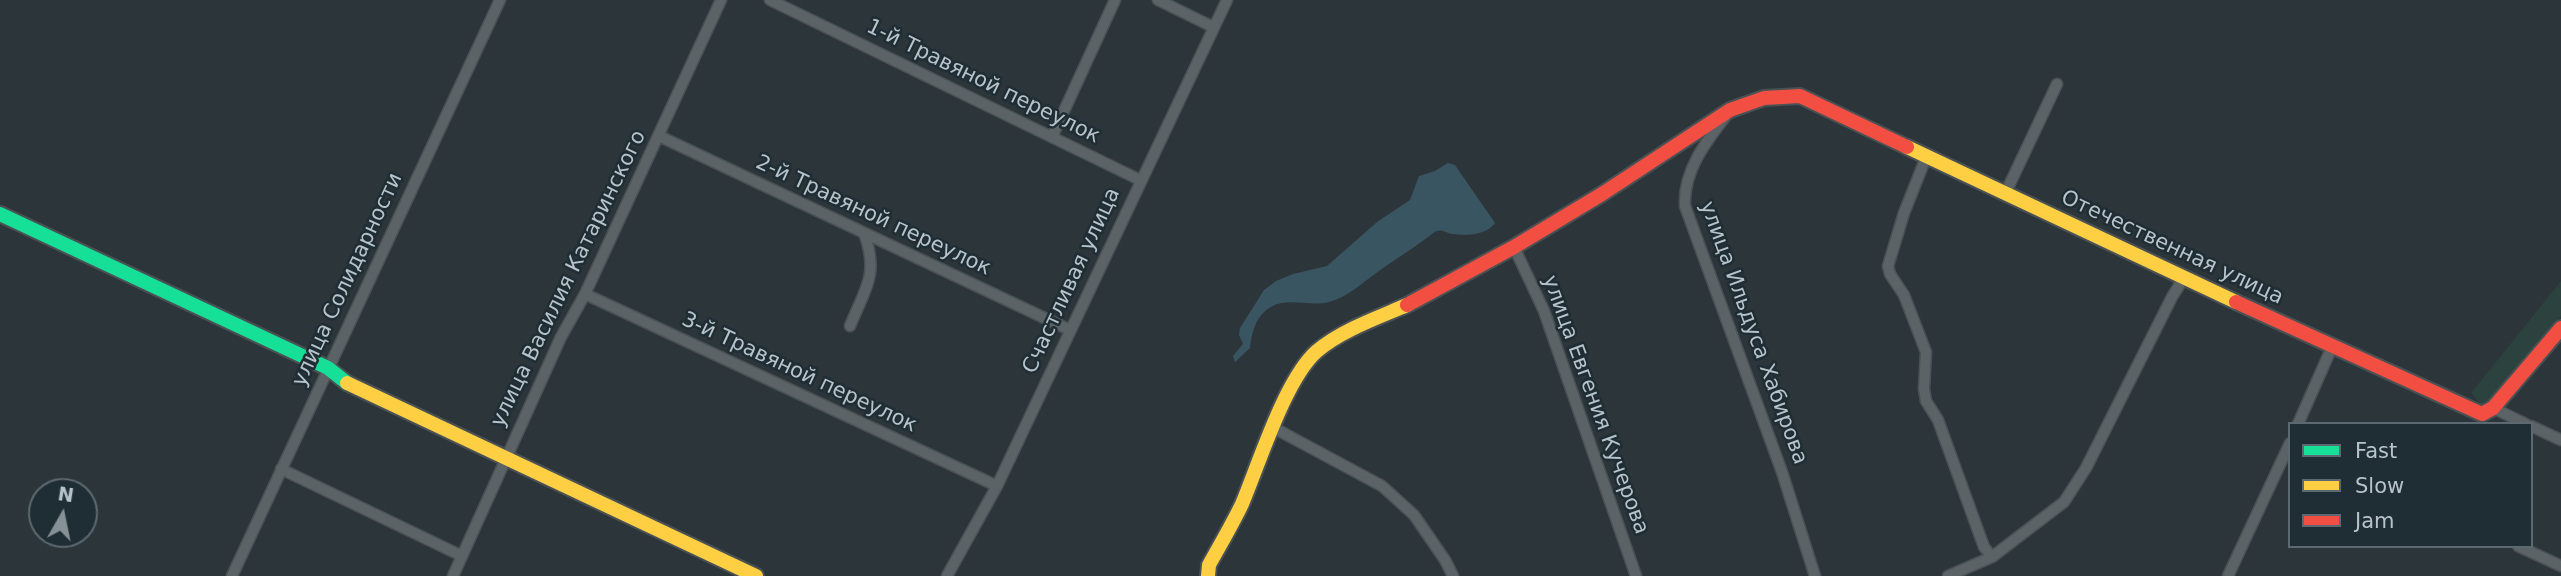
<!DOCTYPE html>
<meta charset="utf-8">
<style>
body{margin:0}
#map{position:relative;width:2561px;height:576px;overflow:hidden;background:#2c3539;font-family:"DejaVu Sans",sans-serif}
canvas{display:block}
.legend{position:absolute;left:2288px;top:422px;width:245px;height:126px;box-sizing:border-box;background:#1f2d34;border:2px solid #5c6970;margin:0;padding:9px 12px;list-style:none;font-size:21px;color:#b7c3ca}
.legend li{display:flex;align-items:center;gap:14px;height:35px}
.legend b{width:35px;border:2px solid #5c6970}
.north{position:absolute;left:28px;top:478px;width:70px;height:70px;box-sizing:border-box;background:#1f2d34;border:2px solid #5c6970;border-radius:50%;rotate:9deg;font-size:19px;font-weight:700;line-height:28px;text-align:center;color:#b7c3ca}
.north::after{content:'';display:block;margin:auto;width:24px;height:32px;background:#869197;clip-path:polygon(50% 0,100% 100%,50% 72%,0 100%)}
</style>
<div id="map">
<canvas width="2561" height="576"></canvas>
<ul class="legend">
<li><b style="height:9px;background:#16e098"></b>Fast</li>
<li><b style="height:9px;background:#ffcf43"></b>Slow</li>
<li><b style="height:9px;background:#f24e42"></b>Jam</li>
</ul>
<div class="north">N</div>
</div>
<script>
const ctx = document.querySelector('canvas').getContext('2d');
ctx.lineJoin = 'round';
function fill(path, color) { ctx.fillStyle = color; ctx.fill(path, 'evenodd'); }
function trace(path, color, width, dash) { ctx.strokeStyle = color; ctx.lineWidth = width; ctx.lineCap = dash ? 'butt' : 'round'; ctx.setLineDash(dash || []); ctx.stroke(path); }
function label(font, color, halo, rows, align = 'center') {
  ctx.font = font + ' "DejaVu Sans",sans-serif'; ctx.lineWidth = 5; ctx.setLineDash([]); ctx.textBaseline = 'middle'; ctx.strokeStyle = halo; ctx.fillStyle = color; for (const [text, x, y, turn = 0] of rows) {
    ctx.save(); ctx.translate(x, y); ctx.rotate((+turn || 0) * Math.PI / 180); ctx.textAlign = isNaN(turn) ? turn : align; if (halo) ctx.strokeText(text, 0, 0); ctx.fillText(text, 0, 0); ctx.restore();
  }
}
const green = new Path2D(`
 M2561,281V316L2484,408L2471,393Z`);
const water = new Path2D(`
 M1448,163L1455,165L1495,223C1487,235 1466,236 1453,234C1445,233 1444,229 1436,231C1416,247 1395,259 1375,274C1359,285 1348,297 1329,302C1311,307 1288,297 1271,307C1256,315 1252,332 1250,348L1235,362L1233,356L1243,344L1239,335L1240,328L1264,290L1276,281L1293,274L1327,266L1377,222L1410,200L1419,176L1435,171Z`);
const street = new Path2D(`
 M770,0L1140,180
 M1158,0L1213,27
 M1725,117C1705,143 1683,172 1685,206L1782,472L1815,576
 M659,136L1070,330
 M1052,137L1115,0
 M1927,155L1904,213L1888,266L1890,274L1904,295L1926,352L1924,389L1926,401L1938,420L1984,547L1992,557
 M2006,192L2057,84
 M1514,247L1544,311L1636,576
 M585,294L997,486
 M850,326C866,287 879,274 864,233
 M2493,408L2526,424
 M2298,424L2332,347
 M2531,426L2561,440
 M1274,428L1382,486L1414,515L1445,560L1453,576
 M281,469L462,556
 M2518,546L2561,566
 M232,576L500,0
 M453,576L561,337L585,294L721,0
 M947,576L997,486L1227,0
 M1948,576L1992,557L2064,502L2086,468L2172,297L2185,276
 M2228,576L2290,443`);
const fast = new Path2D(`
 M0,214L328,368L347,383`);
const slow = new Path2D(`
 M1907,147L2236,302
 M347,383L756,576
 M1208,576L1209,565C1220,545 1232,525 1242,504C1259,464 1285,379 1317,351C1342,330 1377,318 1407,305`);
const jam = new Path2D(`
 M2236,302L2482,414L2493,408L2561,328
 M1407,305L1514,247L1602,194L1730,110L1764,98L1800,96L1907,147`);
const streetNames = [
 ["1-й Травяной переулок",983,82,26],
 ["2-й Травяной переулок",873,216,25],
 ["Отечественная улица",2172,248,25],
 ["улица Василия Катаринского",569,279,-64],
 ["улица Солидарности",348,280,-65],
 ["Счастливая улица",1072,281,-65],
 ["улица Ильдуса Хабирова",1753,333,70],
 ["3-й Травяной переулок",799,373,25],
 ["улица Евгения Кучерова",1595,405,70]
];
fill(green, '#2b423e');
fill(water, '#395561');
trace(street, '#4a5154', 13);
trace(fast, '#4a5154', 18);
trace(slow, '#4a5154', 18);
trace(jam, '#4a5154', 18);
trace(street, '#5c6367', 10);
trace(fast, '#16e098', 14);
trace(slow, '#ffcf43', 14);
trace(jam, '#f24e42', 14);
label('21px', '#b7c3ca', '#1f2d34', streetNames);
</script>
